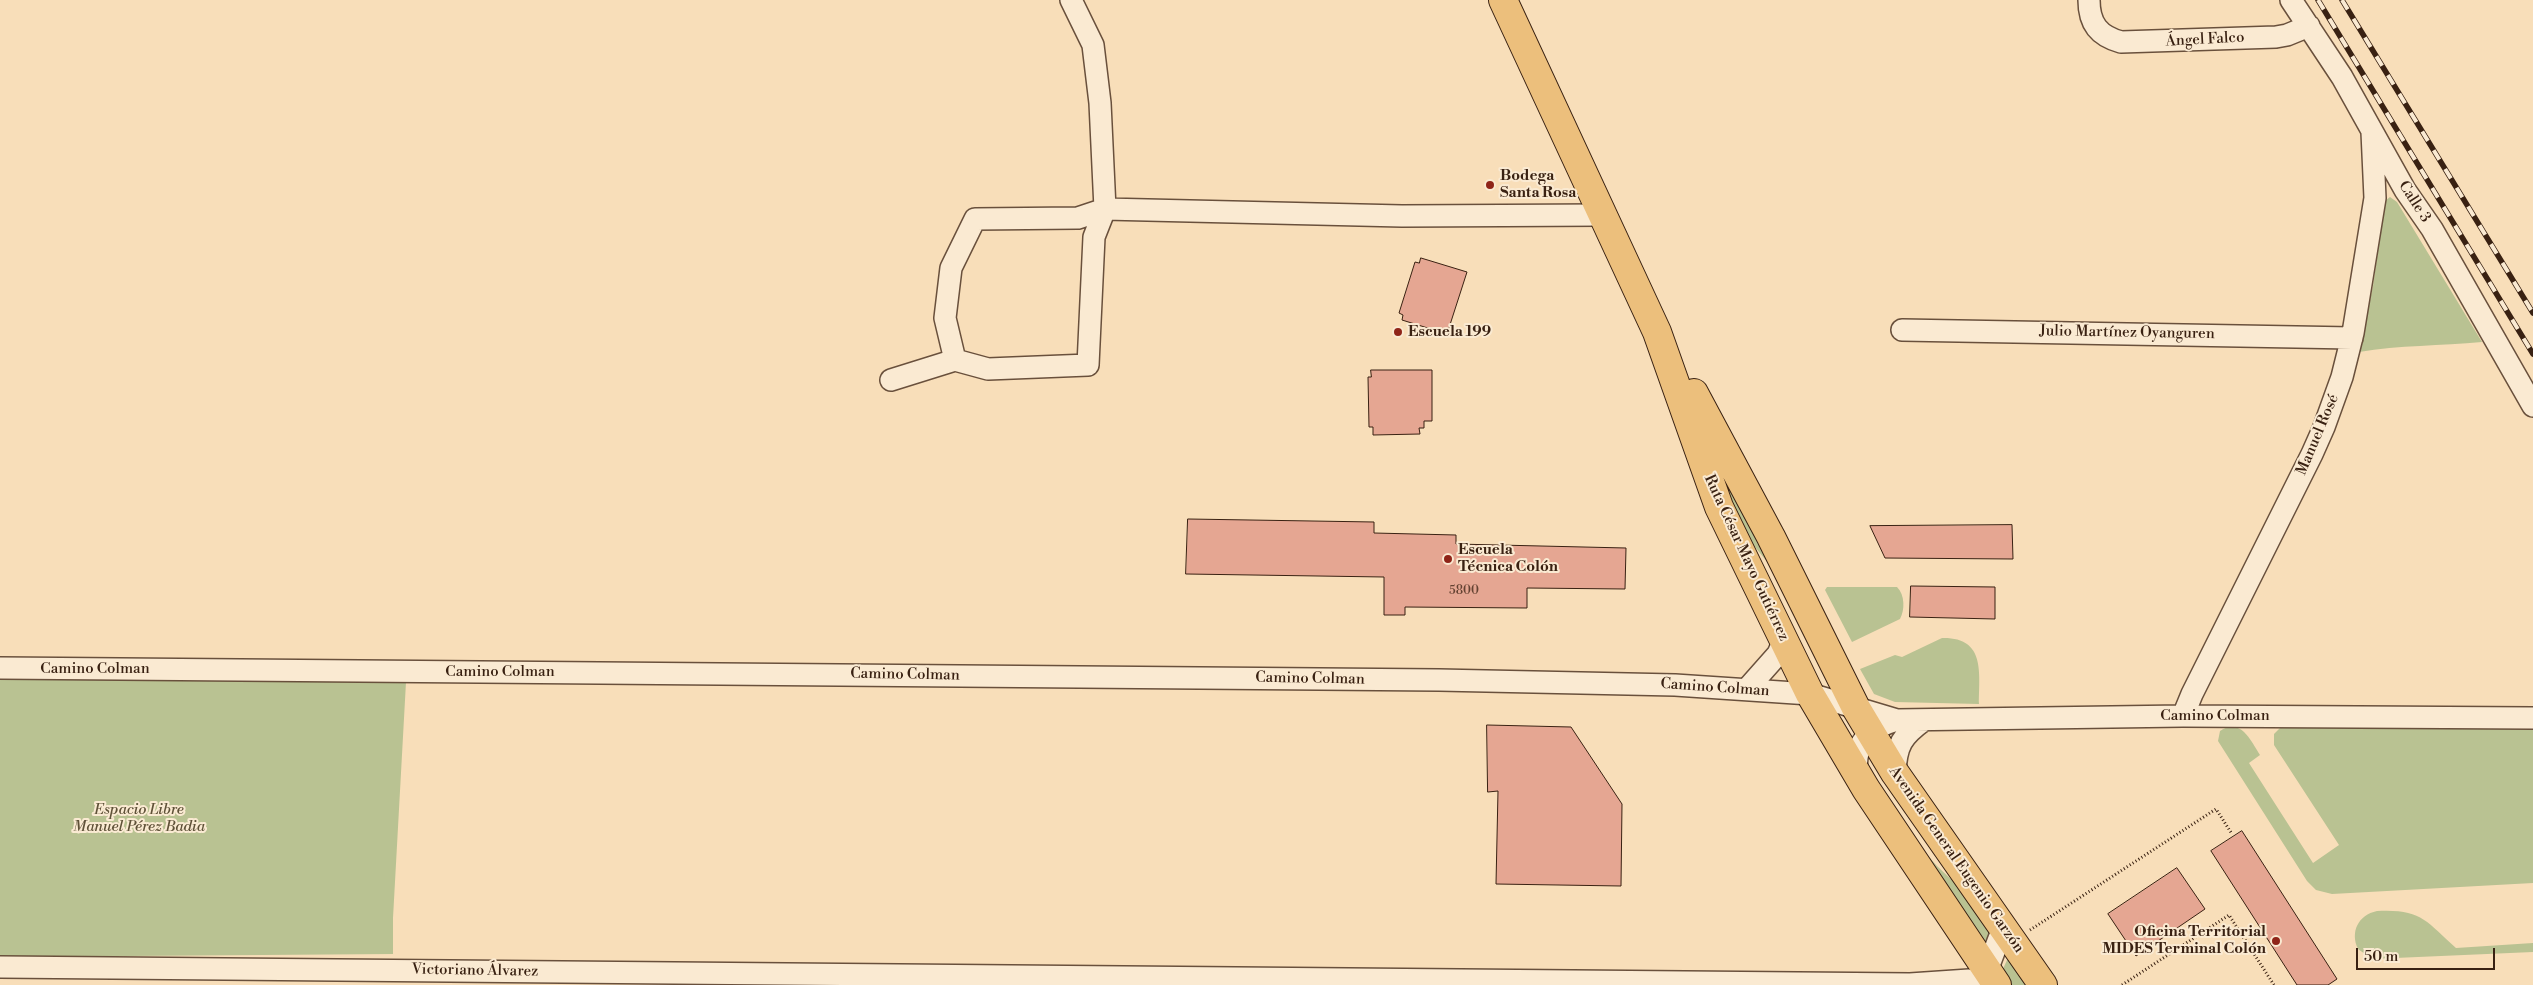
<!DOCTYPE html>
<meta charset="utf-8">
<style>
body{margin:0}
#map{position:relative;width:2533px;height:985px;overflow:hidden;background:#f8deb9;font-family:"Libre Bodoni",serif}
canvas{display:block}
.scale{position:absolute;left:2356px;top:948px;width:139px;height:22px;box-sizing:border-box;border:2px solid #392112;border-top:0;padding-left:6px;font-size:15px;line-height:18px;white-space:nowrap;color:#392112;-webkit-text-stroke:4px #faead2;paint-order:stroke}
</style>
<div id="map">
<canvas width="2533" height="985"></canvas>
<div class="scale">50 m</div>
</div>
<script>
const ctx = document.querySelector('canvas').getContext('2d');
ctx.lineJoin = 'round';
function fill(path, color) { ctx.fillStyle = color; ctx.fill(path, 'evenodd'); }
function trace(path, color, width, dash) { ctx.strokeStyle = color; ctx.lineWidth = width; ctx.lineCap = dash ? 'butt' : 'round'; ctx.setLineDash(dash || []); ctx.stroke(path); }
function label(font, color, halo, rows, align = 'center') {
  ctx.font = font + ' "Libre Bodoni",serif'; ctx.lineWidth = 4; ctx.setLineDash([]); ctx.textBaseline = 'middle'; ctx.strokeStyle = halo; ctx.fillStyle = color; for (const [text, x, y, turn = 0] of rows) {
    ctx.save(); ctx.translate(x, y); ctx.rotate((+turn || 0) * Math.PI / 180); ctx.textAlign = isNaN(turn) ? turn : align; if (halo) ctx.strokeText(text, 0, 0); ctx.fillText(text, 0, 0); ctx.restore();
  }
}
const green = new Path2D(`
 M2390,197L2397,202L2482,342C2441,346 2399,345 2359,352L2373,286L2385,201Z
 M1719,462L1773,569L1746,536L1728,498Z
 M1827,587H1897C1905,595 1905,610 1900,619L1852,642L1825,590Z
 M1942,638C1986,637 1979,673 1979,704L1895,702L1874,694L1860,669L1895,655L1902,657Z
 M0,678L406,682L393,918V954L0,957Z
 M2282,726L2533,727V883L2332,894L2316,890L2307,881L2218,741L2220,731C2241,717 2251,741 2260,755L2249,763L2313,863L2339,845L2274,745V734Z
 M1921,848L1937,866L1954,882L1991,932L1987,946Z
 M2377,911C2421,909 2425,920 2456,948L2533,943V952L2372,959L2358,949C2350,932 2358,915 2377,911Z
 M2008,958L2030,985H2011L2002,971Z`);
const building = new Path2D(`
 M1421,258L1467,272L1447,334L1402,320L1403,315L1399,313L1415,262L1419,263Z
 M1371,370H1432V421H1424V428H1419L1420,434L1373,435V427H1369L1368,377H1371Z
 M1188,519L1374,522V533L1456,535V544L1626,548L1625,589L1527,588V608L1405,607V615H1384V577L1186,574Z
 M2012,525L2013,559L1885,558L1870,526Z
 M1911,586L1995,587V619L1910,617Z
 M1487,725L1571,727L1622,804L1621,886L1496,884L1498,791L1488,792Z
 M2242,831L2337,979L2328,985H2297L2211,851Z
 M2177,868L2205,909L2136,956L2108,914Z`);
const path = new Path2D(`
 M2030,930L2216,809L2232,834
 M2122,985L2229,915L2274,985`);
const minor = new Path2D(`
 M2089,0C2089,24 2099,36 2121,42L2276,37L2287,35L2309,26
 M2291,0L2342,77L2405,190L2432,229L2533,406
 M1902,330L2352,338
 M955,360L988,369L1088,365L1094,237L1105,209L1100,103L1093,45L1071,0
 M891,380L955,360L945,318L951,268L975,219L1078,218L1105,209L1402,216L1603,215
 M0,668L1439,680L1675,685L1810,694L1897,720
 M1747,689L1778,654L1784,640
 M2183,716L2192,694L2312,454L2324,427L2342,377L2353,333L2375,198L2372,132
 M1895,773C1896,745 1902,736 1924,720
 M1857,774C1853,744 1869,728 1897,720L2183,716L2533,718
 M0,967L1910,984L1969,980
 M1983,981L2003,928`);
const major = new Path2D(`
 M1503,0L1657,332L1719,507L1810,694L1866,789L1997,985
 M1694,393L1771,537L1856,708L1895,773L2043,985`);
const rail = new Path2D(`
 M2318,0L2533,354
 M2342,0L2533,313`);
const markers = [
 [1490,185,5,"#8f2418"],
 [1398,332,5,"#8f2418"],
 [1448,559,5,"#8f2418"],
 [2276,941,5,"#8f2418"]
];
const numberNames = [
 ["5800",1464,591]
];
const streetNames = [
 ["Ángel Falco",2205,40,-3],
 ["Calle 3",2414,202,57],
 ["Julio Martínez Oyanguren",2127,333,1],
 ["Manuel Rosé",2318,435,-67],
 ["Ruta César Mayo Gutiérrez",1746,558,65],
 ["Camino Colman",95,669],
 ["Camino Colman",500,672],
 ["Camino Colman",905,675,1],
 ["Camino Colman",1310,679,1],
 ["Camino Colman",1715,688,4],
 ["Camino Colman",2215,716],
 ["Avenida General Eugenio Garzón",1956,860,55],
 ["Victoriano Álvarez",475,971,1]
];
const poiNames = [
 ["Bodega",1500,176],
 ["Santa Rosa",1500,193],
 ["Escuela 199",1408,332],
 ["Escuela",1458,550],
 ["Técnica Colón",1458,567],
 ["Oficina Territorial",2266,932,"right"],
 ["MIDES Terminal Colón",2266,949,"right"]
];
const parkNames = [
 ["Espacio Libre",139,810],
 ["Manuel Pérez Badia",139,827]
];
fill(green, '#b9c292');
fill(building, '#e5a692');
trace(building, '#392112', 1);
trace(minor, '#69503c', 24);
trace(major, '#392112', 30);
trace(path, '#392112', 3, [1, 2.5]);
trace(minor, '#faead2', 21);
trace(major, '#ecbf7c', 28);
trace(rail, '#392112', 5.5);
trace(rail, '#faead2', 4, [11]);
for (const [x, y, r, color] of markers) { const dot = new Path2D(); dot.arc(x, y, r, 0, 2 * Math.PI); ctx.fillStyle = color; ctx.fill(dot); trace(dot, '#faead2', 2); }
label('12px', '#644232', null, numberNames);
label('15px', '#392112', '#faead2', streetNames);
label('bold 15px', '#392112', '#faead2', poiNames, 'left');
label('italic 15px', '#5f5138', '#faead2', parkNames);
</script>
